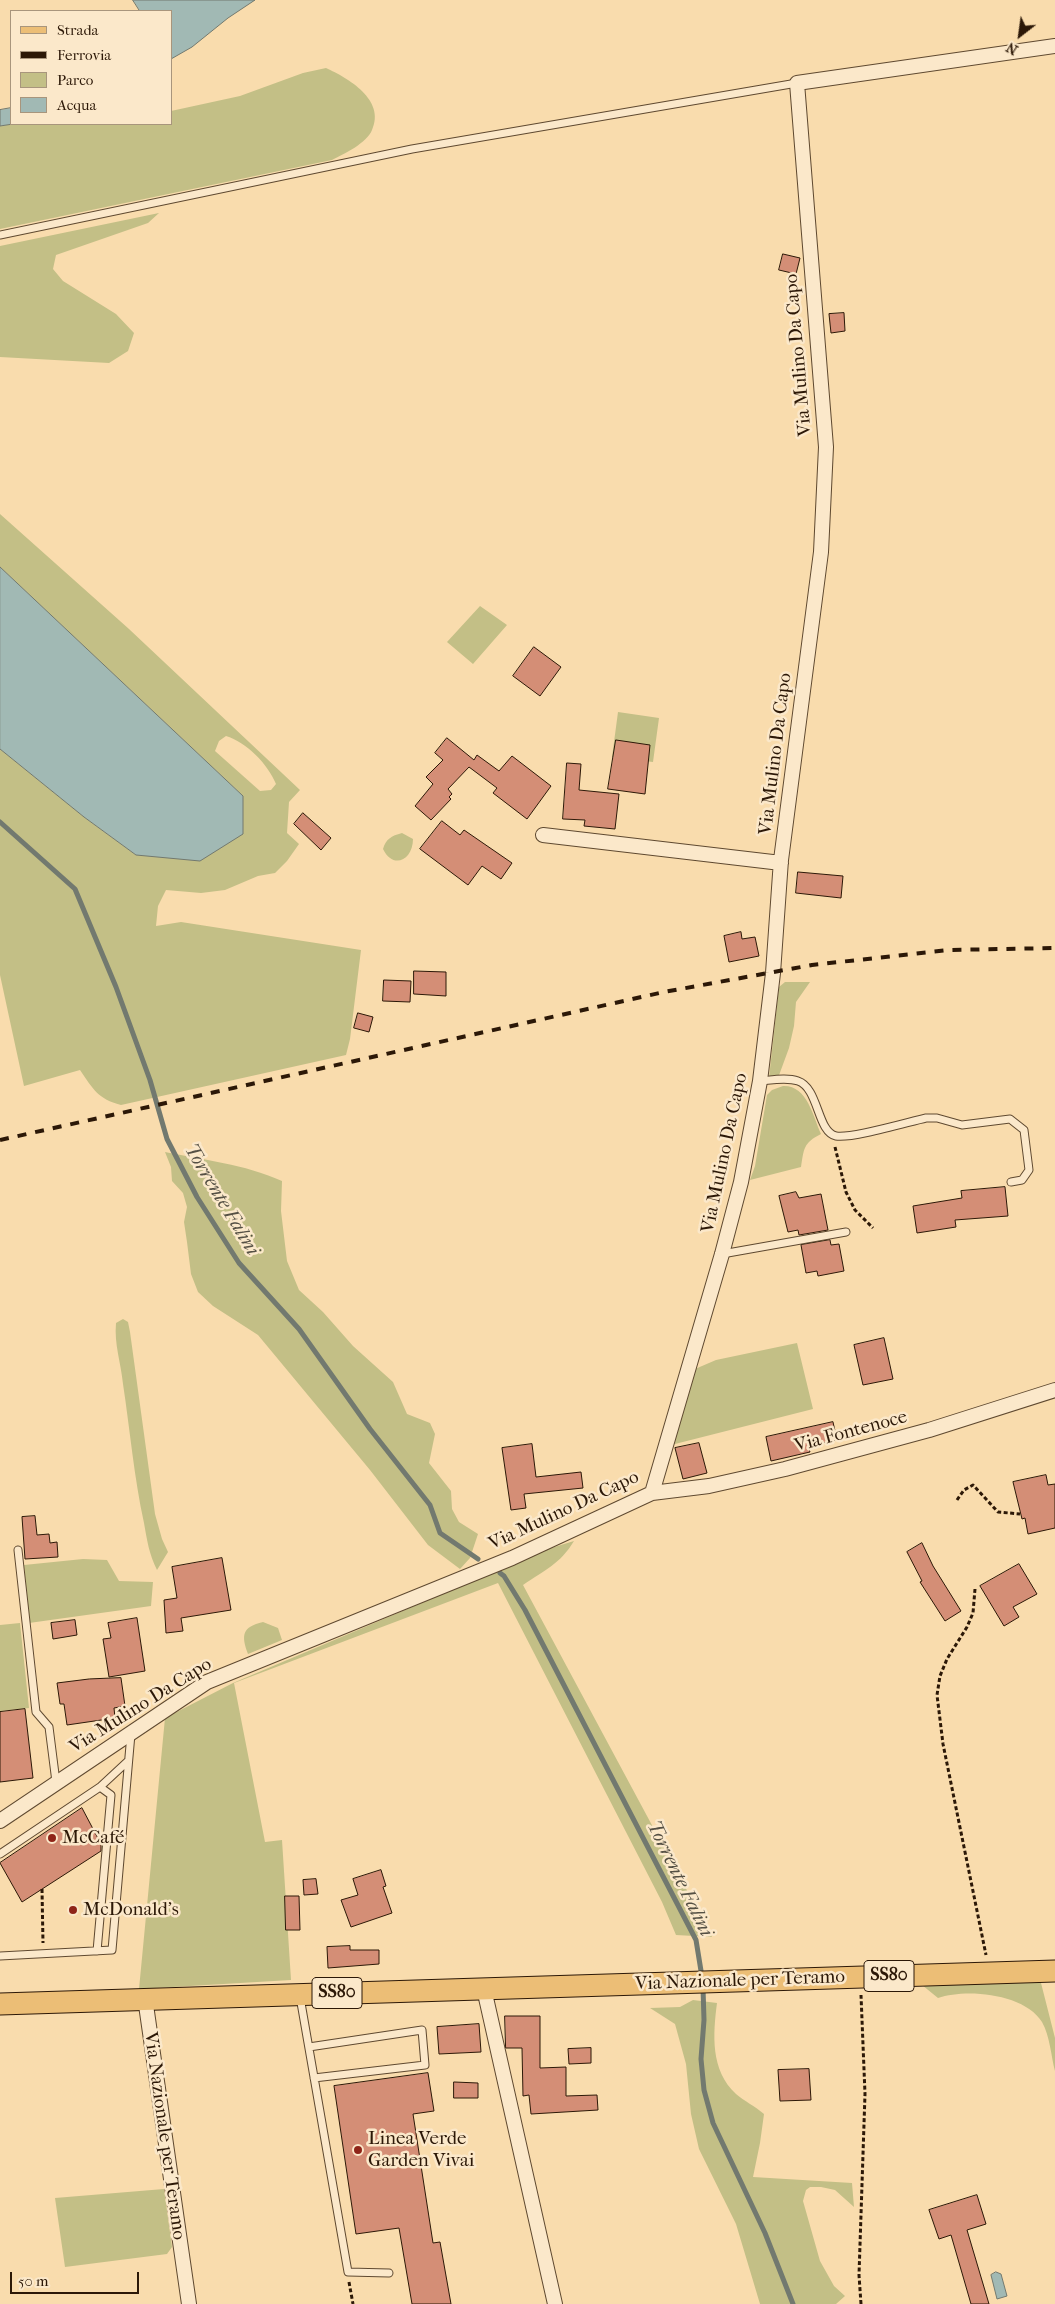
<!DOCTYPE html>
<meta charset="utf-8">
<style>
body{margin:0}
#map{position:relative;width:1055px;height:2304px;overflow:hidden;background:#f9dcad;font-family:"IM FELL French Canon",serif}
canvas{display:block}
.legend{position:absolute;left:10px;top:10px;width:162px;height:115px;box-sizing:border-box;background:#fbe8ca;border:1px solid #a8957c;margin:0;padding:6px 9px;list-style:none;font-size:15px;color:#2c1807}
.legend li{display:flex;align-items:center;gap:10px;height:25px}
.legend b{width:25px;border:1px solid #a8957c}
.north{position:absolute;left:995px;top:10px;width:50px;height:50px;-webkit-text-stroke:4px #fbe8ca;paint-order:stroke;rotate:210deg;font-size:14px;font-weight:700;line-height:20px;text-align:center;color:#2c1807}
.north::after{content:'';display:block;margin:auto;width:18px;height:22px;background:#2c1807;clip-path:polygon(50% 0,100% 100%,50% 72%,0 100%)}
.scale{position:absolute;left:10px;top:2272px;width:129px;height:22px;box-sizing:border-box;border:2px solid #2c1807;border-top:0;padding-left:6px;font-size:15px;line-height:18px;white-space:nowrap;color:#2c1807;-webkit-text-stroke:4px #fbe8ca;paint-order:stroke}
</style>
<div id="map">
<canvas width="1055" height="2304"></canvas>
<ul class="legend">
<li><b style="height:6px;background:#ecbe76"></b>Strada</li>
<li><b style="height:6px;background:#2c1807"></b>Ferrovia</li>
<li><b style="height:14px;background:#c3bf86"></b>Parco</li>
<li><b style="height:14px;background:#a1b9b4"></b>Acqua</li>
</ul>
<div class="north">N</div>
<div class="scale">50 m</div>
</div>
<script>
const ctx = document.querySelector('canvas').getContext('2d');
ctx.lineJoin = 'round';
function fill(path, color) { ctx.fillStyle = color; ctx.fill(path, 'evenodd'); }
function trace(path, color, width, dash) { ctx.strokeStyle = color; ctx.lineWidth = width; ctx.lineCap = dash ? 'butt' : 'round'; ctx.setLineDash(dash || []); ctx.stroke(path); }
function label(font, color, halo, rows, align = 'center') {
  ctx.font = font + ' "IM FELL French Canon",serif'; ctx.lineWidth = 5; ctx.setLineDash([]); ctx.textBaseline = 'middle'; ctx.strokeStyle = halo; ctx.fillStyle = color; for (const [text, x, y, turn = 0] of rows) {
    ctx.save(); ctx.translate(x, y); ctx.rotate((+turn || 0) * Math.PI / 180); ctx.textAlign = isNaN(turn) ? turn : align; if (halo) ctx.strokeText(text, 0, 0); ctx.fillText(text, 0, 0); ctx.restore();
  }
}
const green = new Path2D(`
 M326,68C348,78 386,100 372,130C367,143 344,154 332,160L0,229V126L13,124H171V111L240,96L303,73Z
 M159,213L148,223L56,255L53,269L63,281L116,314L134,333L128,351L109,363L0,357V246Z
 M0,514L129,629L300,790L289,802L287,833L299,844L287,861L275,873L258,876L225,890L201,893L166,890L158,906L156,926L181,922L361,950L350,1039L346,1055L121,1105C98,1099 93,1089 80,1070L24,1086L0,975V749L84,817L136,855L243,796L0,567ZM226,736C246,742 268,764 276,784L271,790L260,791L215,751L219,741Z
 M480,606L507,625L473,664L447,642Z
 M618,712L659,718L653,762L612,757Z
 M402,833L413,839C413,860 393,870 383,849C386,839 391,836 402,833Z
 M785,982H810L796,1002L794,1026L789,1048L778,1078H769L779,987Z
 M783,1086C807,1085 813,1116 821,1134C803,1143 804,1149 801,1167L750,1180L755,1166L767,1095L772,1090Z
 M165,1152C204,1160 244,1164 282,1181L281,1211L287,1261L299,1290L323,1312L353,1346L393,1382L407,1414L430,1423L435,1434L429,1463L451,1491L452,1509L459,1522L478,1534L470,1558L460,1569L428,1545L370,1470L258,1335L213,1306L198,1292L191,1274L187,1242L184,1222L187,1207L183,1193L172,1181L171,1167Z
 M123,1319L128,1322L130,1332L155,1514L162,1539L168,1552L157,1570C149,1554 147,1540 144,1523C134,1477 130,1430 123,1384C121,1363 114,1344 116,1323Z
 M797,1343L813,1409L671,1445L695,1369L716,1360Z
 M574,1541C560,1564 545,1570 523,1585L712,1937L676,1935L662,1902L498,1583L234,1683L265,1842L282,1840L291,1980L139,1989L165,1718L233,1683L551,1548Z
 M83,1559L107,1560L119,1581L153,1582L151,1606L29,1623L24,1565Z
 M263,1622L278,1628L282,1640L248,1654C241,1635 242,1627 263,1622Z
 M20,1623L29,1708L0,1711V1625Z
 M1040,1979L1055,2038V2071C1051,2056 1050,2036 1042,2022C1025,1994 967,1988 938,1998L922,1985Z
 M693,2000L717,2003C713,2034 710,2070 736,2094C744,2101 755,2106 764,2114L760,2143L753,2177L852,2183L854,2207L835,2190L821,2187H810L806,2190L803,2201L820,2261L834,2286L845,2296L836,2304H760L736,2224L699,2149L691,2114L686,2064L675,2024L650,2008L680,2007Z
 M164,2189L172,2247L167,2254L65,2267L55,2198Z`);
const water = new Path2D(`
 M133,0H255L228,18L192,47L171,59V11H140Z
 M11,108L13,124L0,126V110Z
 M0,567L243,796V834L200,861L136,855L84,817L0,749Z
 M996,2272L1001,2274L1007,2296L997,2299L991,2275Z`);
const stream = new Path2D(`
 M0,822L75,889L116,987L150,1080L167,1139L197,1197L239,1263L299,1329L370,1429L430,1505L440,1533L478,1559
 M500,1573L504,1576L525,1610L696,1940L702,1977
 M703,1988L704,2020L701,2059L704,2090L713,2123L765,2233L793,2304`);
const building = new Path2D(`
 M783,254L800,258L796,274L779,270Z
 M844,313L845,331L831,333L829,314Z
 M534,647L561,667L540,696L513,676Z
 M447,738L474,760L477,755L499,771L512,756L551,786L527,819L493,793L497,788L469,767L448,789L452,794L449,797L451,799L431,820L415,806L433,784L426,777L443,760L435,753Z
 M616,740L650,745L645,794L608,789Z
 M567,763L581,764L579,790L619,794L615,829L584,826L585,820L563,819Z
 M303,813L331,838L321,850L294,824Z
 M442,821L460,835L464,830L512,863L501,879L482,866L468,885L420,849Z
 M798,872L843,876L841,898L796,893Z
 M741,932L742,939L755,937L759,956L729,962L724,936Z
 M414,971L446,972V996L414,994Z
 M384,980L411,981L410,1002L383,1001Z
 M358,1013L373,1017L369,1032L354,1028Z
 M1005,1187L1008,1216L955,1220L956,1227L917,1233L913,1206L962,1198L961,1191Z
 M796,1192L799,1198L821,1194L828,1230L799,1235L798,1230L788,1232L779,1196Z
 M830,1240L831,1245L839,1244L844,1271L818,1276L817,1271L806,1273L801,1245Z
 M884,1338L893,1379L863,1385L854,1345Z
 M833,1422L837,1440L808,1446L810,1452L771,1461L766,1437Z
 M699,1443L707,1473L683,1479L675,1448Z
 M532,1444L536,1477L581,1472L583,1488L524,1494L526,1508L511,1510L502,1448Z
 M1046,1475L1048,1485L1055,1484V1528L1028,1534L1025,1518L1022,1519L1013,1482Z
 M35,1516L37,1535L49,1534L50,1543L57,1542L58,1557L25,1559L22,1517Z
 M922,1543L933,1566L961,1611L945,1621L920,1582L922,1581L907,1552Z
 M222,1558L231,1610L181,1618L183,1631L166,1633L164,1600L177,1598L172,1567Z
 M1019,1564L1037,1594L1013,1607L1019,1617L1004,1626L980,1586Z
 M137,1618L145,1671L109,1677L103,1639L111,1638L108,1623Z
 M75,1620L77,1635L53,1639L51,1623Z
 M121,1678L125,1706L114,1708L115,1718L67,1725L64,1704H60L57,1683L89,1679Z
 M25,1709L33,1778L0,1782V1712Z
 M82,1808L101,1844V1851L22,1902L0,1863Z
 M381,1870L386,1886L383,1887L392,1913L351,1927L341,1900L358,1895L353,1879Z
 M316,1879L318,1894L304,1895L303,1880Z
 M285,1896H299L300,1930H286Z
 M350,1946V1950H379V1964L328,1968L327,1947Z
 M505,2016H540V2068L566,2067V2096L597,2095L598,2110L531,2114L529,2095L523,2096L522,2048H506Z
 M479,2024L481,2052L439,2054L437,2027Z
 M591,2048V2063L569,2064L568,2049Z
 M809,2069L811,2100L780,2101L778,2070Z
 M428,2073L434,2111L413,2114L433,2243L440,2242L451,2304H412L399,2228L356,2234L334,2086Z
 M454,2082L478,2083V2098H454Z
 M977,2195L986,2224L967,2230L989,2304H971L951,2235L939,2239L929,2210Z`);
const path = new Path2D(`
 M835,1147L846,1192L855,1210L873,1228
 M957,1500L964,1490L973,1485L998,1512L1020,1514
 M975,1589L973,1613L967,1627L947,1659L940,1676L937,1695L943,1744L986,1955
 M42,1889L43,1943
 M349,2282L353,2304
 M861,2304L859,2275L865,2094L861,1995`);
const service = new Path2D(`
 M0,235L412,149L797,83
 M760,1081C772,1080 787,1077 798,1081C819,1088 817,1132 836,1136C851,1139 908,1122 926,1118H937L962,1125L1010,1119L1024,1130L1029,1170L1022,1180L1011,1182
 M722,1254L846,1232
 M18,1550L36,1712L49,1727L56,1782
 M100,1787L128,1761
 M0,1854L100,1787L111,1795L97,1951
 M0,1956L112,1950L131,1734
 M300,1997L348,2272L389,2273
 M309,2047L422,2030L425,2065L314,2078`);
const minor = new Path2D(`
 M543,835L781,863
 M652,1493L722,1254L741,1182L760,1081L773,973L781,860L821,552L826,447L797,83L1055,46
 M0,1821L207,1682L512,1558L652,1493L709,1486L785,1469L929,1430L1055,1390
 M484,1989L555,2304
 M145,1998L189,2304`);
const primary = new Path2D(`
 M0,2004L1055,1971`);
const rail = new Path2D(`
 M0,1140L664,992L812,965L949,950L1055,948`);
const markers = [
 [52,1838,5,"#8f2418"],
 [73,1910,5,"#8f2418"],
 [358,2150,5,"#8f2418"]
];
const shields = [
 [889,1976,50],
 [337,1993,50]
];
const shieldNames = [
 ["SS80",889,1976],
 ["SS80",337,1993]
];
const streetNames = [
 ["Via Mulino Da Capo",799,355,-95],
 ["Via Mulino Da Capo",776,754,-83],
 ["Via Mulino Da Capo",725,1153,-78],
 ["Via Fontenoce",851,1432,-15],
 ["Via Mulino Da Capo",564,1511,-25],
 ["Via Mulino Da Capo",141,1706,-32],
 ["Via Nazionale per Teramo",740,1981,-2],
 ["Via Nazionale per Teramo",164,2136,82]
];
const poiNames = [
 ["McCafé",62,1838],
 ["McDonald's",83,1910],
 ["Linea Verde",368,2139],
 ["Garden Vivai",368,2161]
];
const waterNames = [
 ["Torrente Falini",221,1200,59],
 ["Torrente Falini",679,1879,64]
];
fill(green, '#c3bf86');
fill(water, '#a1b9b4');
trace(water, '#72796f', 1);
trace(stream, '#72796f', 5);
fill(building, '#d48e76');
trace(building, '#2c1807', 1);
trace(service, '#5f4930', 9);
trace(minor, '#5f4930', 16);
trace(primary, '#2c1807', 23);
trace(path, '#2c1807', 3, [4, 2.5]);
trace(service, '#fbe8ca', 7);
trace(minor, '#fbe8ca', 14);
trace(primary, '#ecbe76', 21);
trace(rail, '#2c1807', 4, [9, 9]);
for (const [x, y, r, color] of markers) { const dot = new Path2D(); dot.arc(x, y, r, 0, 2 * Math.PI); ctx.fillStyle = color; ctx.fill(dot); trace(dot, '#fbe8ca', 2); }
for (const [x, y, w] of shields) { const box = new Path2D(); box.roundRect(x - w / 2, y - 15.5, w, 31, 4); ctx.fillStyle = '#fbe8ca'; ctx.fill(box); trace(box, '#2c1807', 1); }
label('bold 18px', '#2c1807', null, shieldNames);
label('19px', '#2c1807', '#fbe8ca', streetNames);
label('19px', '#2c1807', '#fbe8ca', poiNames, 'left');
label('italic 20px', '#555044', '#fbe8ca', waterNames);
</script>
